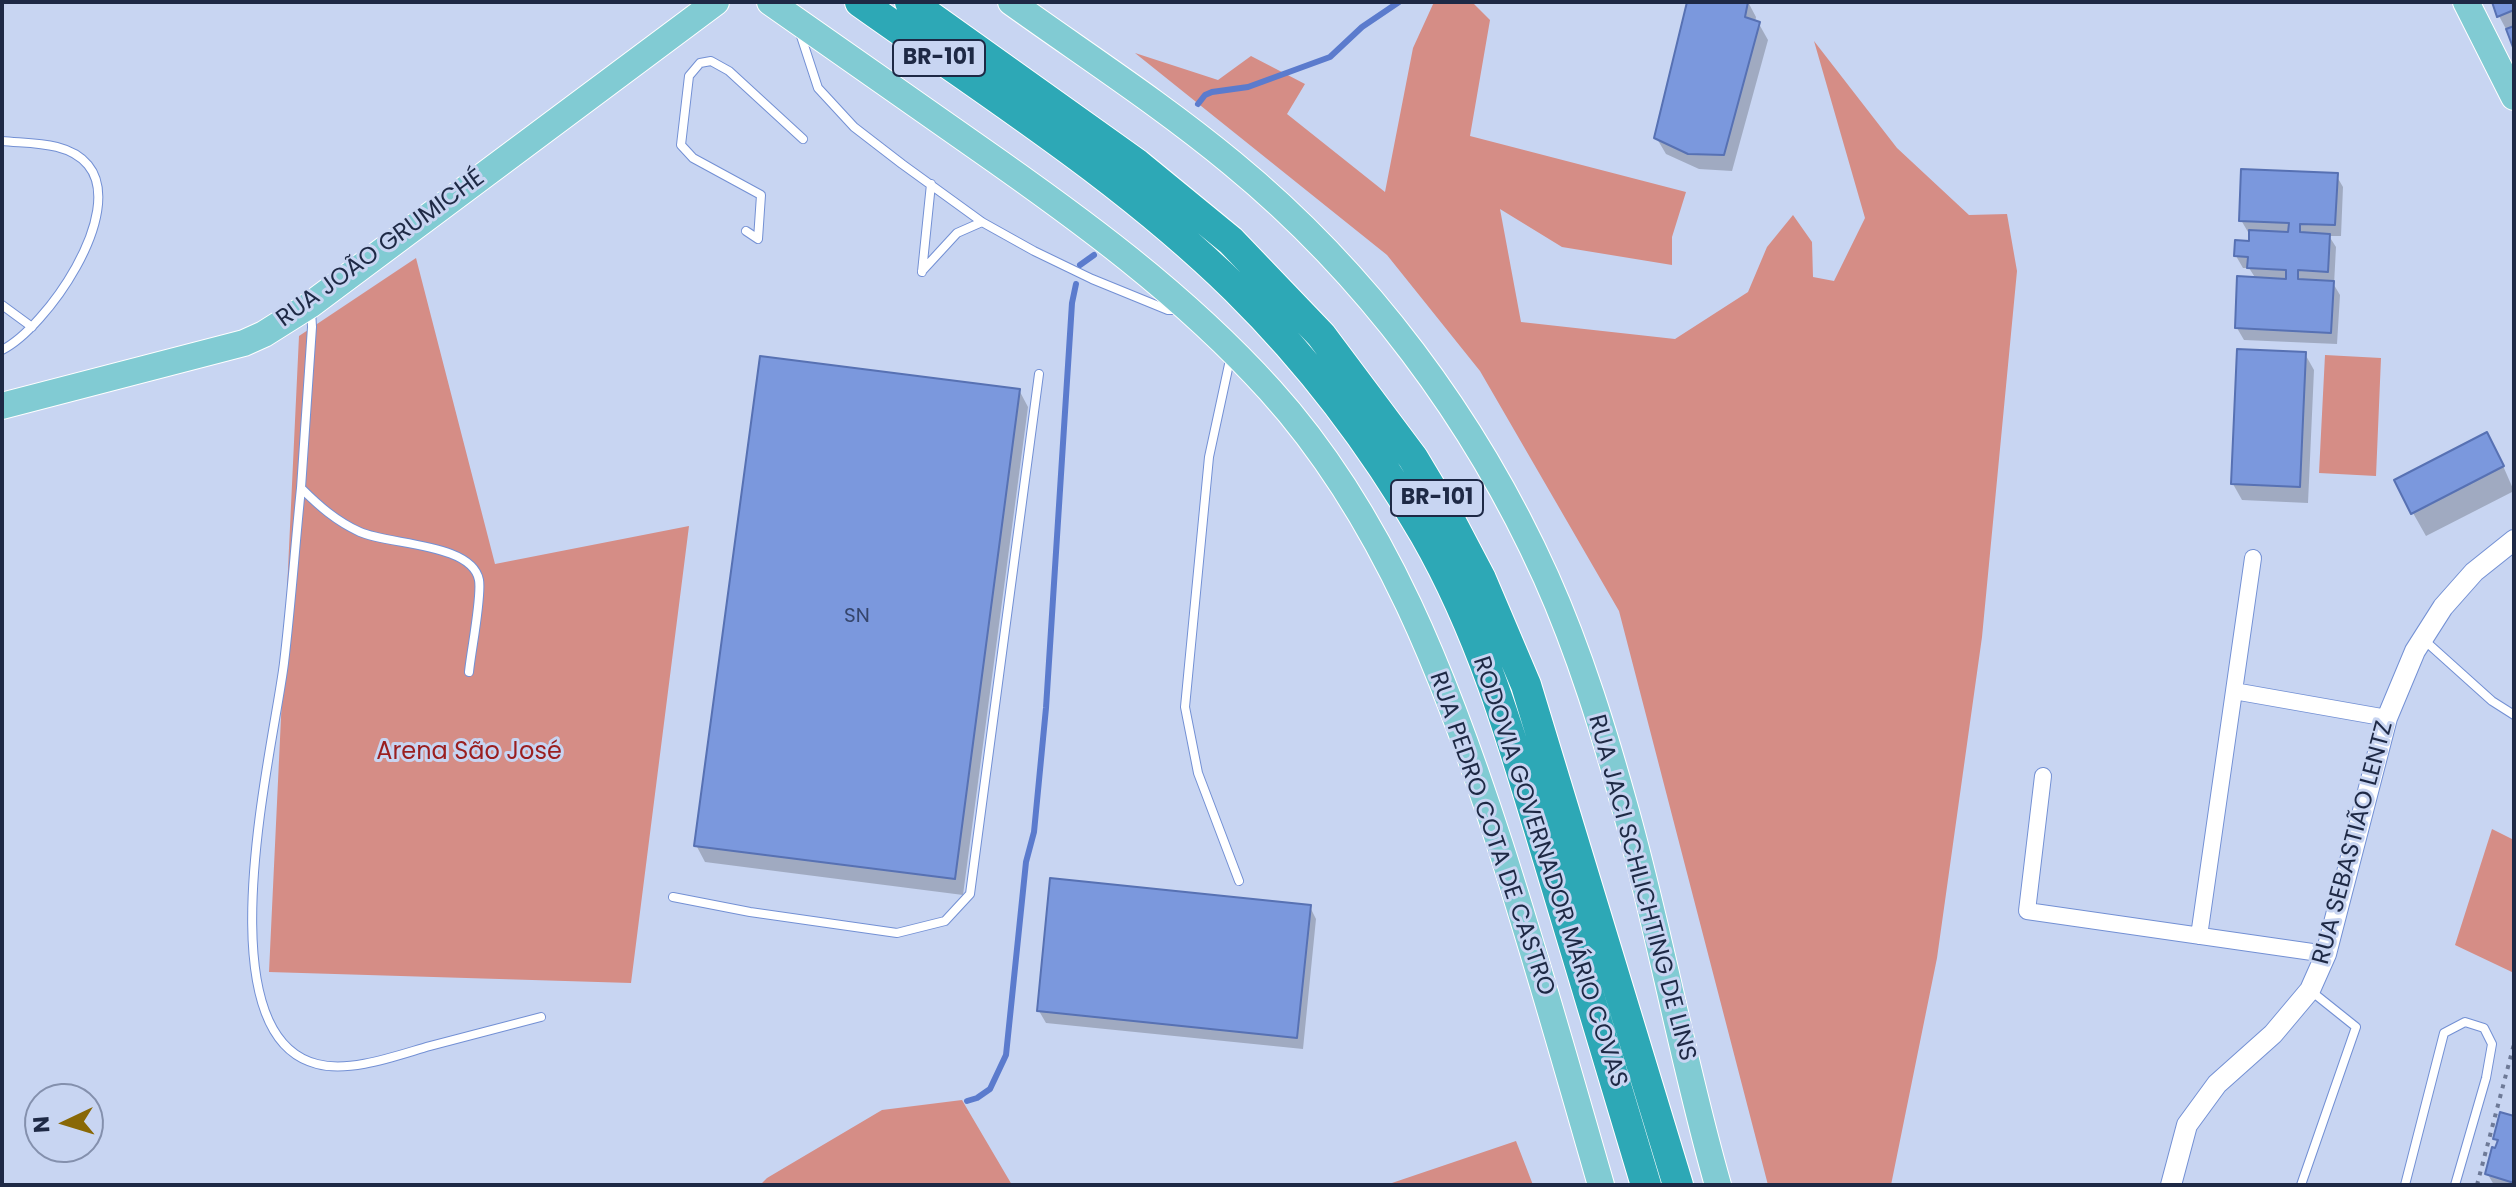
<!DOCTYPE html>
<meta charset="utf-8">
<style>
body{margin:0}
#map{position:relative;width:2516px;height:1187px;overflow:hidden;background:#c8d5f2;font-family:Poppins,sans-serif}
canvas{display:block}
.frame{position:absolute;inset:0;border:4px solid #1e2945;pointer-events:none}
.north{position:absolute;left:24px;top:1083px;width:80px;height:80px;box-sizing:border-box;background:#c8d5f2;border:2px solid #8490ad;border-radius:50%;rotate:266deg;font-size:22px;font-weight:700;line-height:32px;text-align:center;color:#1e2945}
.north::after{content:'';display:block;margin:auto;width:28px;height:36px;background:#896806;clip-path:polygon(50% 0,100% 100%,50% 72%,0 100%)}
</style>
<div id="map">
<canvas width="2516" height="1187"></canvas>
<div class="frame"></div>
<div class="north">N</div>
</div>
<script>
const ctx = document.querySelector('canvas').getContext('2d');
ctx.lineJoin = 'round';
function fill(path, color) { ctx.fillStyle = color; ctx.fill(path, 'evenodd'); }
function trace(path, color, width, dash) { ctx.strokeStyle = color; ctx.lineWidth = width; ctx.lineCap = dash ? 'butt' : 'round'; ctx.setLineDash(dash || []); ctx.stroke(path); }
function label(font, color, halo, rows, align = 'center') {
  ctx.font = font + ' Poppins,sans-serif'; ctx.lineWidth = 6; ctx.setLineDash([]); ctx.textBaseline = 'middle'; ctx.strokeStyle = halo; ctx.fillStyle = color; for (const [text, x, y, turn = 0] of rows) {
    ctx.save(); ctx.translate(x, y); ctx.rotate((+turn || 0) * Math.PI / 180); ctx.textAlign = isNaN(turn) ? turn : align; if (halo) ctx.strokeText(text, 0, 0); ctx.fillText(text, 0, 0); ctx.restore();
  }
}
const green = new Path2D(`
 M1434,2H1472L1490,20L1470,136L1686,192L1672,237V265L1562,247L1500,209L1521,322L1675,339L1748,292L1767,247L1793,215L1812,242L1813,277L1834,281L1865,218L1814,41L1897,148L1969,215L2007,214L2017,271L1982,637L1937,958L1891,1185H1768L1619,611L1480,371L1387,255L1135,53L1218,80L1251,56L1305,84L1287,114L1385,192L1413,48Z
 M416,258L495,564L689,526L631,983L269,972L299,336Z
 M2325,355L2381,358L2376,476L2319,473Z
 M2492,829L2514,840V973L2455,945Z
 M962,1100L1012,1185H760L767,1178L882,1110Z
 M1516,1141L1533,1185H1386Z`);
const shadow = new Path2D(`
 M1689,2H1748L1756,17L1755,23L1759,24L1768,40L1732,171L1699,169L1666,154L1656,137Z
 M2494,2H2514V44L2499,16Z
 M2336,175L2343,187L2341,236H2329L2336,247L2334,285L2340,295L2337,344L2244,340L2237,328L2256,279L2249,268H2243L2236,256L2250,243L2251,232H2248L2241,220Z
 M2305,354L2314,370L2308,503L2242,500L2233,484Z
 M1019,390L1028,407L963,895L705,862L696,845Z
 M2500,459L2514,491L2426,536L2413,513Z
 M1310,907L1316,919L1303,1049L1046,1023L1039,1011Z
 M2514,1118V1185H2494L2487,1173L2498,1145L2495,1138Z`);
const stream = new Path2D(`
 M1198,104L1205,95L1212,92L1248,87L1330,57L1362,27L1399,2
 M1080,265L1094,255
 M967,1101L977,1098L990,1089L1006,1055L1026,862L1034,832L1046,708L1072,303L1076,284`);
const building = new Path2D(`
 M1687,2H1748L1745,17L1760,22L1724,155L1688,154L1654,138Z
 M2492,2H2514V10L2497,17Z
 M2514,26V50L2506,29Z
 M2241,169L2338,173L2335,225L2300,224V232L2330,234L2328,272L2298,270V279L2334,281L2331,333L2235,328L2237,276L2286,279V270L2247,268L2248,257L2234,256L2235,240L2249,241V230L2288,232L2289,223L2239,221Z
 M2237,349L2306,352L2300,487L2231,484Z
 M760,356L1020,389L955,879L694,846Z
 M2487,432L2504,466L2411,514L2394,480Z
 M1050,878L1311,905L1297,1038L1037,1011Z
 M2500,1112L2514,1116V1183L2485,1174L2492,1147L2495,1148L2498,1140L2493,1139Z`);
const path = new Path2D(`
 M2477,1185L2514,1044`);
const service = new Path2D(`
 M800,33L818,88L854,127L902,164L982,222L1034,251L1092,279L1168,310H1178
 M2,141C30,144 68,141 88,165C127,212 46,328 2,350
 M746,231L758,239L761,195L693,158L681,145L689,76L700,63L711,61L729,71L803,139
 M922,271L957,233L982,222
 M922,272L931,184
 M2,305L32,327
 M311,310L312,327L301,488C319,506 336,521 360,532C389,545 472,543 479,580C482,597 471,651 469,672
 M1231,355L1209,457L1185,707L1198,773L1239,881
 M301,488C295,546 291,605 284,663C274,746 201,1035 317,1064C351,1073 398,1055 430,1046C467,1036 504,1027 541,1017
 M2423,639L2492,701L2514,715
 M673,897L750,912L897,933L945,921L970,894L1039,374
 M2301,1185L2356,1027L2311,991
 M2405,1185L2444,1033L2465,1022L2484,1028L2492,1044L2486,1078L2455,1185`);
const minor = new Path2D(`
 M2234,691L2387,718
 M2043,776L2027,911L2326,954
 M2199,936L2253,558`);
const tertiary = new Path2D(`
 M2171,1185L2187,1125L2217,1084L2273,1034L2310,990L2326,954L2387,718L2415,651L2443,607L2474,572L2514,540`);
const primary = new Path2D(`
 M770,2C838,50 906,97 974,145C1080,219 1183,294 1270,390C1385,517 1448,684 1500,845C1536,957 1568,1071 1601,1185
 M1011,2C1085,55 1162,105 1232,163C1366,273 1475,419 1546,577C1580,653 1605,735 1627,815C1661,938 1683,1063 1718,1185
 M2466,2L2514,97
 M2,406L244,343L264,334L310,305L716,2`);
const motorway = new Path2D(`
 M860,2C988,93 1124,179 1236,289C1310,362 1373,445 1425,535C1483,636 1515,749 1548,859C1581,968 1613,1076 1646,1185
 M910,2L1137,164L1231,241L1321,335L1413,458L1450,520L1481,579L1526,685L1678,1185`);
const numberNames = [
 ["SN",857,617]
];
const shields = [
 [939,58,92],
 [1437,498,92]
];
const shieldNames = [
 ["BR-101",939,58],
 ["BR-101",1437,498]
];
const streetNames = [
 ["RUA JOÃO GRUMICHÉ",381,249,-36],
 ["RUA PEDRO COTA DE CASTRO",1491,834,71],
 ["RUA SEBASTIÃO LENTZ",2354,843,-75],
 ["RODOVIA GOVERNADOR MÁRIO COVAS",1549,872,72],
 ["RUA JACI SCHLICHTING DE LINS",1641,888,75]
];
const parkNames = [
 ["Arena São José",469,753]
];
fill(green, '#d58d86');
fill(shadow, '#0003');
trace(stream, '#5b7bcd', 6);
fill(building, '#7b98dd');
trace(building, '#5771b3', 2);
trace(service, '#7390d4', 10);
trace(minor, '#7390d4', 18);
trace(tertiary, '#7390d4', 22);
trace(primary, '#fff', 28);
trace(motorway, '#fff', 32);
trace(path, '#6e7a97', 4, [4, 6]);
trace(service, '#fff', 8);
trace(minor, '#fff', 16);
trace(tertiary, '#fff', 20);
trace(primary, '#81cbd3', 26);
trace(motorway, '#2da8b6', 30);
label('20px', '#35456b', null, numberNames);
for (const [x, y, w] of shields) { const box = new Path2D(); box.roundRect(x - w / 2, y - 18, w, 36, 6); ctx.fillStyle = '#c8d5f2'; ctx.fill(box); trace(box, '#1e2945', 2); }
label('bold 22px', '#1e2945', null, shieldNames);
label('24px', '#1e2945', '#c8d5f2', streetNames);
label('24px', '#9a1e1f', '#c8d5f2', parkNames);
</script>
